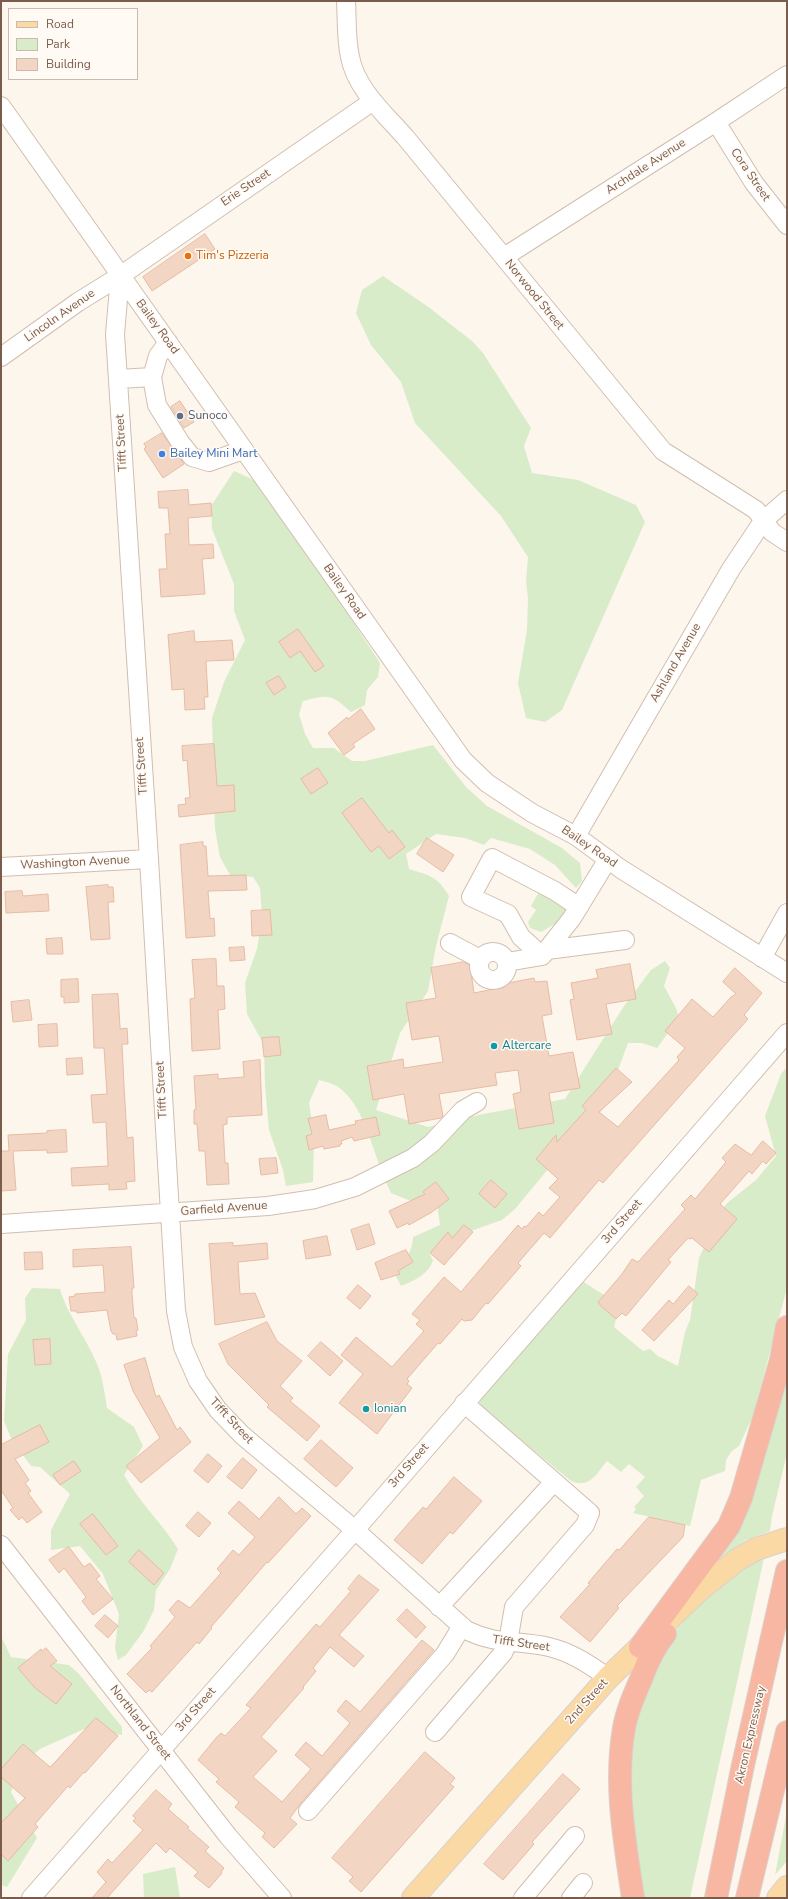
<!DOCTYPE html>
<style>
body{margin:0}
#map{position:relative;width:788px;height:1899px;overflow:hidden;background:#fdf6ec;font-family:"Nunito Sans",sans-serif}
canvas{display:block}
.frame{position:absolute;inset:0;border:2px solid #7a5c4d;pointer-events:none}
.legend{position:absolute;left:8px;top:8px;width:130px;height:72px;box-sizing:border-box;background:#fffaf3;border:1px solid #cabbb1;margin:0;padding:5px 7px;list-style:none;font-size:12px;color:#7a5c4d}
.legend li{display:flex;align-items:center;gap:8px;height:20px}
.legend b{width:20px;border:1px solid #cabbb1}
</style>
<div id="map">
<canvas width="788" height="1899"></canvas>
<div class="frame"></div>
<ul class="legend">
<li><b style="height:5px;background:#fbd9a5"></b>Road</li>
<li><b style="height:11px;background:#d8ecc9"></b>Park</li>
<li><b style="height:11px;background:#f3d5c3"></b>Building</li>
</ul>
</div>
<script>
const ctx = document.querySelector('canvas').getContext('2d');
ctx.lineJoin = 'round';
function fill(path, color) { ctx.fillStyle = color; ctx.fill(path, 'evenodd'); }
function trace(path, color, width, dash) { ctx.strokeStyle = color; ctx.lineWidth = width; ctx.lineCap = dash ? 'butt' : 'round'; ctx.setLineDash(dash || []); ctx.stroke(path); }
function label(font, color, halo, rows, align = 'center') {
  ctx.font = font + ' "Nunito Sans",sans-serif'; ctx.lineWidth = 3; ctx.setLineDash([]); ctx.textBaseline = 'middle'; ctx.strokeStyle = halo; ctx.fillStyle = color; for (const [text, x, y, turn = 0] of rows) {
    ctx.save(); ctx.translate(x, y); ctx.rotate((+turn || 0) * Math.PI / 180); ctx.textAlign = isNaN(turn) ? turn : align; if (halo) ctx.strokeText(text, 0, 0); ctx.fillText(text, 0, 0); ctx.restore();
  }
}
const green = new Path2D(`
 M383,276L427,306L472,341L483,353L531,428L524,446L532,473L578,480L636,505L645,522L562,710L545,722L526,718L518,683L527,630L528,598L526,581L528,557L501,516L415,423L401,382L371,345L356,313L362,290Z
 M234,471L252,479L265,488L380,663L378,677L367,690L365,705L351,712C331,694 329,694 303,701L299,714L305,734L313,748H334L352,761H365L433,745L466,787L487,806L562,848L580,863L582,881L576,888L555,865L530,849L491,838L484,845L465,838L436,834L406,854L409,869C431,876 437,876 449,896L436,946L428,991L400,1033L376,1110L428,1127L483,1114L565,1099L624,1006L651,970L665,961L670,968L664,986L676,1008L679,1018L657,1048L642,1043H628L604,1108L549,1168L515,1209L502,1220L465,1233L429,1253L433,1260C429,1274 414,1281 401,1286L396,1276C399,1258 412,1260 413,1237L440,1225L436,1198L411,1201L391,1193C386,1182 381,1172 378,1161C370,1139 361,1106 342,1090C336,1084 327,1082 319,1080L309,1103L314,1135L313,1182L286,1186L283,1170L269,1130L265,1086L264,1045L247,1014L245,983L257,949L262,917L260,888L253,877L230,875L220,857L215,829L212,718L224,682L245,640L234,611V584L212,529L211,506Z
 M539,892L567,908L558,922L541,932L530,928L528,922L536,910L531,906Z
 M787,1067V1288L753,1416L739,1446L732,1451L726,1460L725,1471L701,1480L690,1526L633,1513L636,1509L634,1507L644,1496L636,1487L645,1477L629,1464L621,1472L607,1461C596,1474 590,1489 571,1481L482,1408L479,1400L582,1281L604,1295L598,1302L616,1319L614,1327L643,1351L650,1349L658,1356L678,1366L685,1332L690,1320L699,1258L710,1234L726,1204L756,1180L776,1156L765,1116L781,1074Z
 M32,1288L60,1289C68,1317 89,1341 99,1369C103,1381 105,1395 107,1408L134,1427L143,1446L124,1475C139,1502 162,1523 178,1549L170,1569L156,1590L154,1610L143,1632L126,1655L118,1660L115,1648L119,1614L103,1574L80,1546L51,1550V1530L70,1494L40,1467L31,1466L12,1440L4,1421L8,1354L26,1320L25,1298Z
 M787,1359V1453L772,1516L770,1531L746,1540L719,1559L714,1555Z
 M764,1558L690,1898H640L627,1808L632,1724L664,1648L676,1630L702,1599L723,1580Z
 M1,1636L11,1657L69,1665L79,1674L122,1727V1735L84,1729L40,1749L20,1765L11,1792L37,1838L7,1887L1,1885Z
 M787,1811V1861L775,1875Z
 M175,1867L180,1898H144L143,1874Z`);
const building = new Path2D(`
 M205,234L215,249L152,291L143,277Z
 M180,401L194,422L184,428L171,407Z
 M162,433L184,464L163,478L144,449L146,447L144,444Z
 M188,490L189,505L211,503L212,516L188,518L189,545L213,544L214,558L202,559L205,594L161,597L159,569H167L165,534H170L168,508H159L158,492Z
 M298,629L324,666L315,672L300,651L290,658L279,642Z
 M194,631L195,642L232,640L234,660L206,661L208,697H204L205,709L185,710L184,689L172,690L168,635Z
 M279,676L286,687L274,695L266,683Z
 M361,709L375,729L353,744L355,747L344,755L328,733L347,717L348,719Z
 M214,744L217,786L234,785L235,811L179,817L178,805L186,804L185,798H190L187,760L183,761L182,746Z
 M318,768L328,783L311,794L301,779Z
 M362,798L389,833L392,830L405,847L389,859L379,846L371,852L342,813Z
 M427,838L454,855L443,872L417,854Z
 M203,842V846H206L208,876L246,875L247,890L208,891L210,919L214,918L215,936L186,938L180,845Z
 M108,885V887H113L114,902H108L110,939L91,940L86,887Z
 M22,891L23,896L48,894L49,911L6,913L5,892Z
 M270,910L272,935L252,936L251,911Z
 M62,938L63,954H47L46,939Z
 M244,947L245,960L230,961L229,948Z
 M216,959L217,986H224L225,1009L218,1010L220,1049L192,1051L190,999L195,998L192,960Z
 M464,962L470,965L474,993L504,987L503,984L534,978L535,982L547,981L552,1014L542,1016L549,1056L573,1052L580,1088L549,1093L554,1123L519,1129L513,1094L521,1092L518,1070L495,1073L497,1085L439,1094L443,1116L441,1118L409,1124L404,1094L373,1100L367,1066L403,1059L404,1068L443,1062L439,1036L412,1040L406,1003L436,998L431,968Z
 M630,964L636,999L606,1004L612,1034L577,1040L570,1000L574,999L571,983L598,978L596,970Z
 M735,968L762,993L744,1015L748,1019L603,1183L599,1180L550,1238L544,1233L518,1263L521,1266L488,1304L486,1303L472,1320L464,1321L462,1319L440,1344L438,1343L407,1379L409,1381L407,1384L412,1388L377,1434L339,1403L363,1374L341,1355L356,1337L392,1367L424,1331L416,1324L420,1320L412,1314L444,1277L461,1292L518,1225L522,1229L524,1226L526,1227L539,1212L543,1216L560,1197L549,1188L558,1179L536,1159L556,1135L557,1142L586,1110L582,1106L616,1068L632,1082L599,1112L618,1127L679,1060L677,1057L685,1048L665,1031L692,999L713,1017L731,997L736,994L723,982Z
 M78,979L79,1002L64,1003V997H61V980Z
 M118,994L120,1027V1029L127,1028L128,1044H122L124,1086L127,1138L133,1137L135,1181L126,1182L127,1189L109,1190V1184L72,1186L71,1168L108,1166L106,1122L93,1123L91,1095L107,1094L104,1048H94L92,995Z
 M29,1000L32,1020L13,1022L11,1002Z
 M57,1024L58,1046L39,1047L38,1025Z
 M279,1037L281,1055L264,1057L262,1038Z
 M82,1058L83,1074L67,1075L66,1059Z
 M260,1060L262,1115L227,1117V1124L223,1125L225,1163H228L229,1184L207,1185L205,1152V1151H199L197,1124H194V1110L196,1109L194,1076L218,1074V1079L244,1077L243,1062Z
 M326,1115L329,1130L356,1124L355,1121L376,1117L380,1135L354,1141L352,1137L341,1141L342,1144H340V1146L324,1149L323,1146L309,1150L306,1136L312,1134L308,1119Z
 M66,1130L67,1152L47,1153V1150L13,1151L16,1190L1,1191V1151H9L8,1135L47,1133V1131Z
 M763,1141L776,1153L766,1164L763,1161L752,1174L749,1171L720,1204L737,1219L709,1252L692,1238L690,1239L688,1238L668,1260L671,1262L626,1316L622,1313L616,1319L601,1306L598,1302L622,1274L632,1259L638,1262L685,1209L681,1205L691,1195L695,1199L726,1162L722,1158L735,1144L751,1155Z
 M276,1158L278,1173L261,1175L259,1159Z
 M491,1180L507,1194L495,1208L479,1194Z
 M436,1182L449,1199L432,1212L409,1225L408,1223L397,1228L389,1211L425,1194L423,1192Z
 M369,1224L375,1244L357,1250L351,1230Z
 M464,1225L473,1232L444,1265L430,1253L448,1232L452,1238Z
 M327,1236L331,1255L306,1259L303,1241Z
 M233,1243V1246L267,1243L268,1259L238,1262L240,1294L255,1293L265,1317L215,1325L209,1244Z
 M131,1247L134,1288H132V1294L134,1318H136L138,1330L136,1331L137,1336L117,1340L116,1334H113L111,1331L107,1310L77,1313V1311H71L69,1297L75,1296V1294L105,1292L103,1265L73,1267V1250Z
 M406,1250L413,1262L398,1271L400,1274L381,1280L375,1263Z
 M35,1252H42L43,1269L25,1270L24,1253Z
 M358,1285L371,1296L360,1309L347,1298Z
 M689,1286L698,1294L654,1341L642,1330L669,1300L673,1304Z
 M267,1322L277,1341L302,1361L280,1386L293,1398L290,1401L320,1426L307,1441L267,1407L269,1405L228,1364L219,1344Z
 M50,1339L51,1364L35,1365L33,1340Z
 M321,1342L343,1361L330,1376L308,1356Z
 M145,1358L156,1397L159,1395L177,1430L180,1427L191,1442L141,1483L126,1466L160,1438L133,1391L124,1365Z
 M40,1425L49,1442L15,1459L29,1480L25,1483L31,1491L28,1493L42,1512L27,1523L22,1517L19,1520L10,1510L13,1508L1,1490V1445Z
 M321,1440L353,1468L336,1487L304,1459Z
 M208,1454L222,1466L208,1483L194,1471Z
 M243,1458L257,1470L242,1489L227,1477Z
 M74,1461L81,1471L60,1485L53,1475Z
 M454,1477L482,1501L453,1534L450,1532L422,1564L394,1540L423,1507L426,1509Z
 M279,1497L296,1514L302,1508L311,1516L268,1563L267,1562L211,1627L212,1628L199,1644L197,1642L152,1692L149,1690L146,1693L127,1674L152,1648L150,1646L175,1617L169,1610L178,1600L190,1608L221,1573L217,1569L233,1550L239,1555L255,1537L228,1513L239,1501L259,1519Z
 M198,1512L211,1523L199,1537L186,1526Z
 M93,1514L118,1546L106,1555L80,1524Z
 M649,1517L685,1525L683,1537L617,1606L619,1608L590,1642L560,1617L590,1584L588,1583L617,1549L619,1550Z
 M69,1547L84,1567L90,1563L100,1576L96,1579L113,1599L93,1615L82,1601L86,1597L64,1568L59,1573L49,1560Z
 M139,1550L164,1573L154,1585L129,1562Z
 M359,1575L379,1590L339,1635L364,1656L354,1667L330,1647L313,1668L316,1671L303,1687L304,1688L261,1737L277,1751L253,1777L282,1802L311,1769L295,1755L306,1742L322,1756L350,1723L337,1711L346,1700L360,1712L422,1640L434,1650L300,1804L290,1818L297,1824L274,1848L262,1837L265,1833L235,1807L239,1802L216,1782L219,1779L198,1760L216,1738L221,1733L225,1736L251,1708L246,1705L316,1624L320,1627L351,1591L348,1589Z
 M407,1609L426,1627L416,1638L397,1620Z
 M105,1615L118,1626L108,1638L95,1626Z
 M46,1648L57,1661L50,1666L72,1684L56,1704L35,1688L18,1668L41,1649L42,1651Z
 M96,1718L118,1736L85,1773L84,1772L70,1788L68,1786L35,1824L38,1827L8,1861L1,1854V1823L25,1798L1,1777V1769L23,1744L50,1767Z
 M425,1752L455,1778L450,1784L454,1787L361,1892L349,1881L353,1877L332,1858Z
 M563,1774L580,1789L532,1842L534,1844L503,1880L484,1864Z
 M156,1790L172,1804L168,1809L189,1827L187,1828L209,1847L205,1851L224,1868L221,1872L222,1873L209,1888L194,1876L198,1872L170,1848L166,1853L156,1843L107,1898H92L106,1882L97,1872L108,1859L112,1863L143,1830L133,1821L136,1818L133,1816Z`);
const minor = new Path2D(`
 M346,1C347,19 346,39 350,57C356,89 385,114 406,138L663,451L756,510L772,532L787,542
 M1,106L463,760L487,783L532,813L576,836L621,869L787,973
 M716,122L754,183L787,225
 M504,257L716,122L787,75
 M120,276L115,334L149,859L170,1213L176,1311L183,1347L198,1381L218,1410L242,1435L355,1530L466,1630C496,1645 518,1640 549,1647C571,1652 591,1665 608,1678
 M168,342L158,356L152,377L157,405L180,442L192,457L209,462L243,450
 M1,357L78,302L120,276L373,101
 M119,379L152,377
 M576,836L731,569L763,521L787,500
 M1,867L149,859
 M450,943L480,959
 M547,950L625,940
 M479 966a14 14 0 1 1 28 0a14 14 0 1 1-28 0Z
 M542,956L521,937L508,914L471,897L492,858L555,891L579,907
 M762,958L787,913
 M507,962L542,956L572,918L608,859
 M1,1224L268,1206L315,1199L355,1187L413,1158L432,1143L463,1110L477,1102
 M1,1545L228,1836L282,1898
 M439,1607L554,1482
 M435,1732L503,1653L508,1642L514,1607L585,1525L590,1513L464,1403
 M308,1811L445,1654L462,1626
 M31,1898L355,1530L787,1033
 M523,1898L575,1836
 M571,1898L583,1883`);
const major = new Path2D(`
 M413,1898L608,1678L697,1592L737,1560L756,1549L787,1539
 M778,1898L787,1887`);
const highway = new Path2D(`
 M640,1647L729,1526L741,1498L781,1360L787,1327
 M633,1898C625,1842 614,1785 624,1728C627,1711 634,1695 641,1679C647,1663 654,1647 665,1634
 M716,1898L743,1765L787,1571
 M747,1898L787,1732`);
const markers = [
 [188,256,4,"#e8710a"],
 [180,416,4,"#5c6f8a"],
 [162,454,4,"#3f7fe0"],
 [494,1046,4,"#0f9aa8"],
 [366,1409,4,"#0f9aa8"]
];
const streetNames = [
 ["Archdale Avenue",646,167,-33],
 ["Cora Street",750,175,56],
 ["Erie Street",246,188,-34],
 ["Norwood Street",534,295,51],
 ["Lincoln Avenue",60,316,-35],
 ["Bailey Road",157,327,54],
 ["Tifft Street",122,443,-93],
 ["Bailey Road",344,592,55],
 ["Ashland Avenue",676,663,-60],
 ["Tifft Street",142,766,-94],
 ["Bailey Road",589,847,34],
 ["Washington Avenue",75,863,-3],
 ["Tifft Street",162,1090,-93],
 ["Garfield Avenue",224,1209,-4],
 ["3rd Street",622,1222,-49],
 ["Tifft Street",231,1421,47],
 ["3rd Street",409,1466,-49],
 ["Tifft Street",521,1644,8],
 ["2nd Street",587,1702,-48],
 ["3rd Street",196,1710,-49],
 ["Northland Street",140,1723,52],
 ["Akron Expressway",751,1735,-77]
];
const foodNames = [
 ["Tim's Pizzeria",196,256]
];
const serviceNames = [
 ["Sunoco",188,416]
];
const shopNames = [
 ["Bailey Mini Mart",170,454]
];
const cultureNames = [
 ["Altercare",502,1046],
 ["Ionian",374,1409]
];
fill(green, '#d8ecc9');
fill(building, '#f3d5c3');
trace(building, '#e6bba3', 1);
trace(minor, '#d1beb0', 20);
trace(major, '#dad1cd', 24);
trace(highway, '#dad1cd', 24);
trace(minor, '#fff', 18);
trace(major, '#fbd9a5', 22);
trace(highway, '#f7b7a3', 22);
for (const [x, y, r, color] of markers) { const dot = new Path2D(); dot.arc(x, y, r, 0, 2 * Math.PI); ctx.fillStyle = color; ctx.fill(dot); trace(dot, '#fffaf3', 1.5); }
label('12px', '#7a5c4d', '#fffaf3', streetNames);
label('12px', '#c56008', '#fffaf3', foodNames, 'left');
label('12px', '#4e5e75', '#fffaf3', serviceNames, 'left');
label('12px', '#366cbe', '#fffaf3', shopNames, 'left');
label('12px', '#0d838f', '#fffaf3', cultureNames, 'left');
</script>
